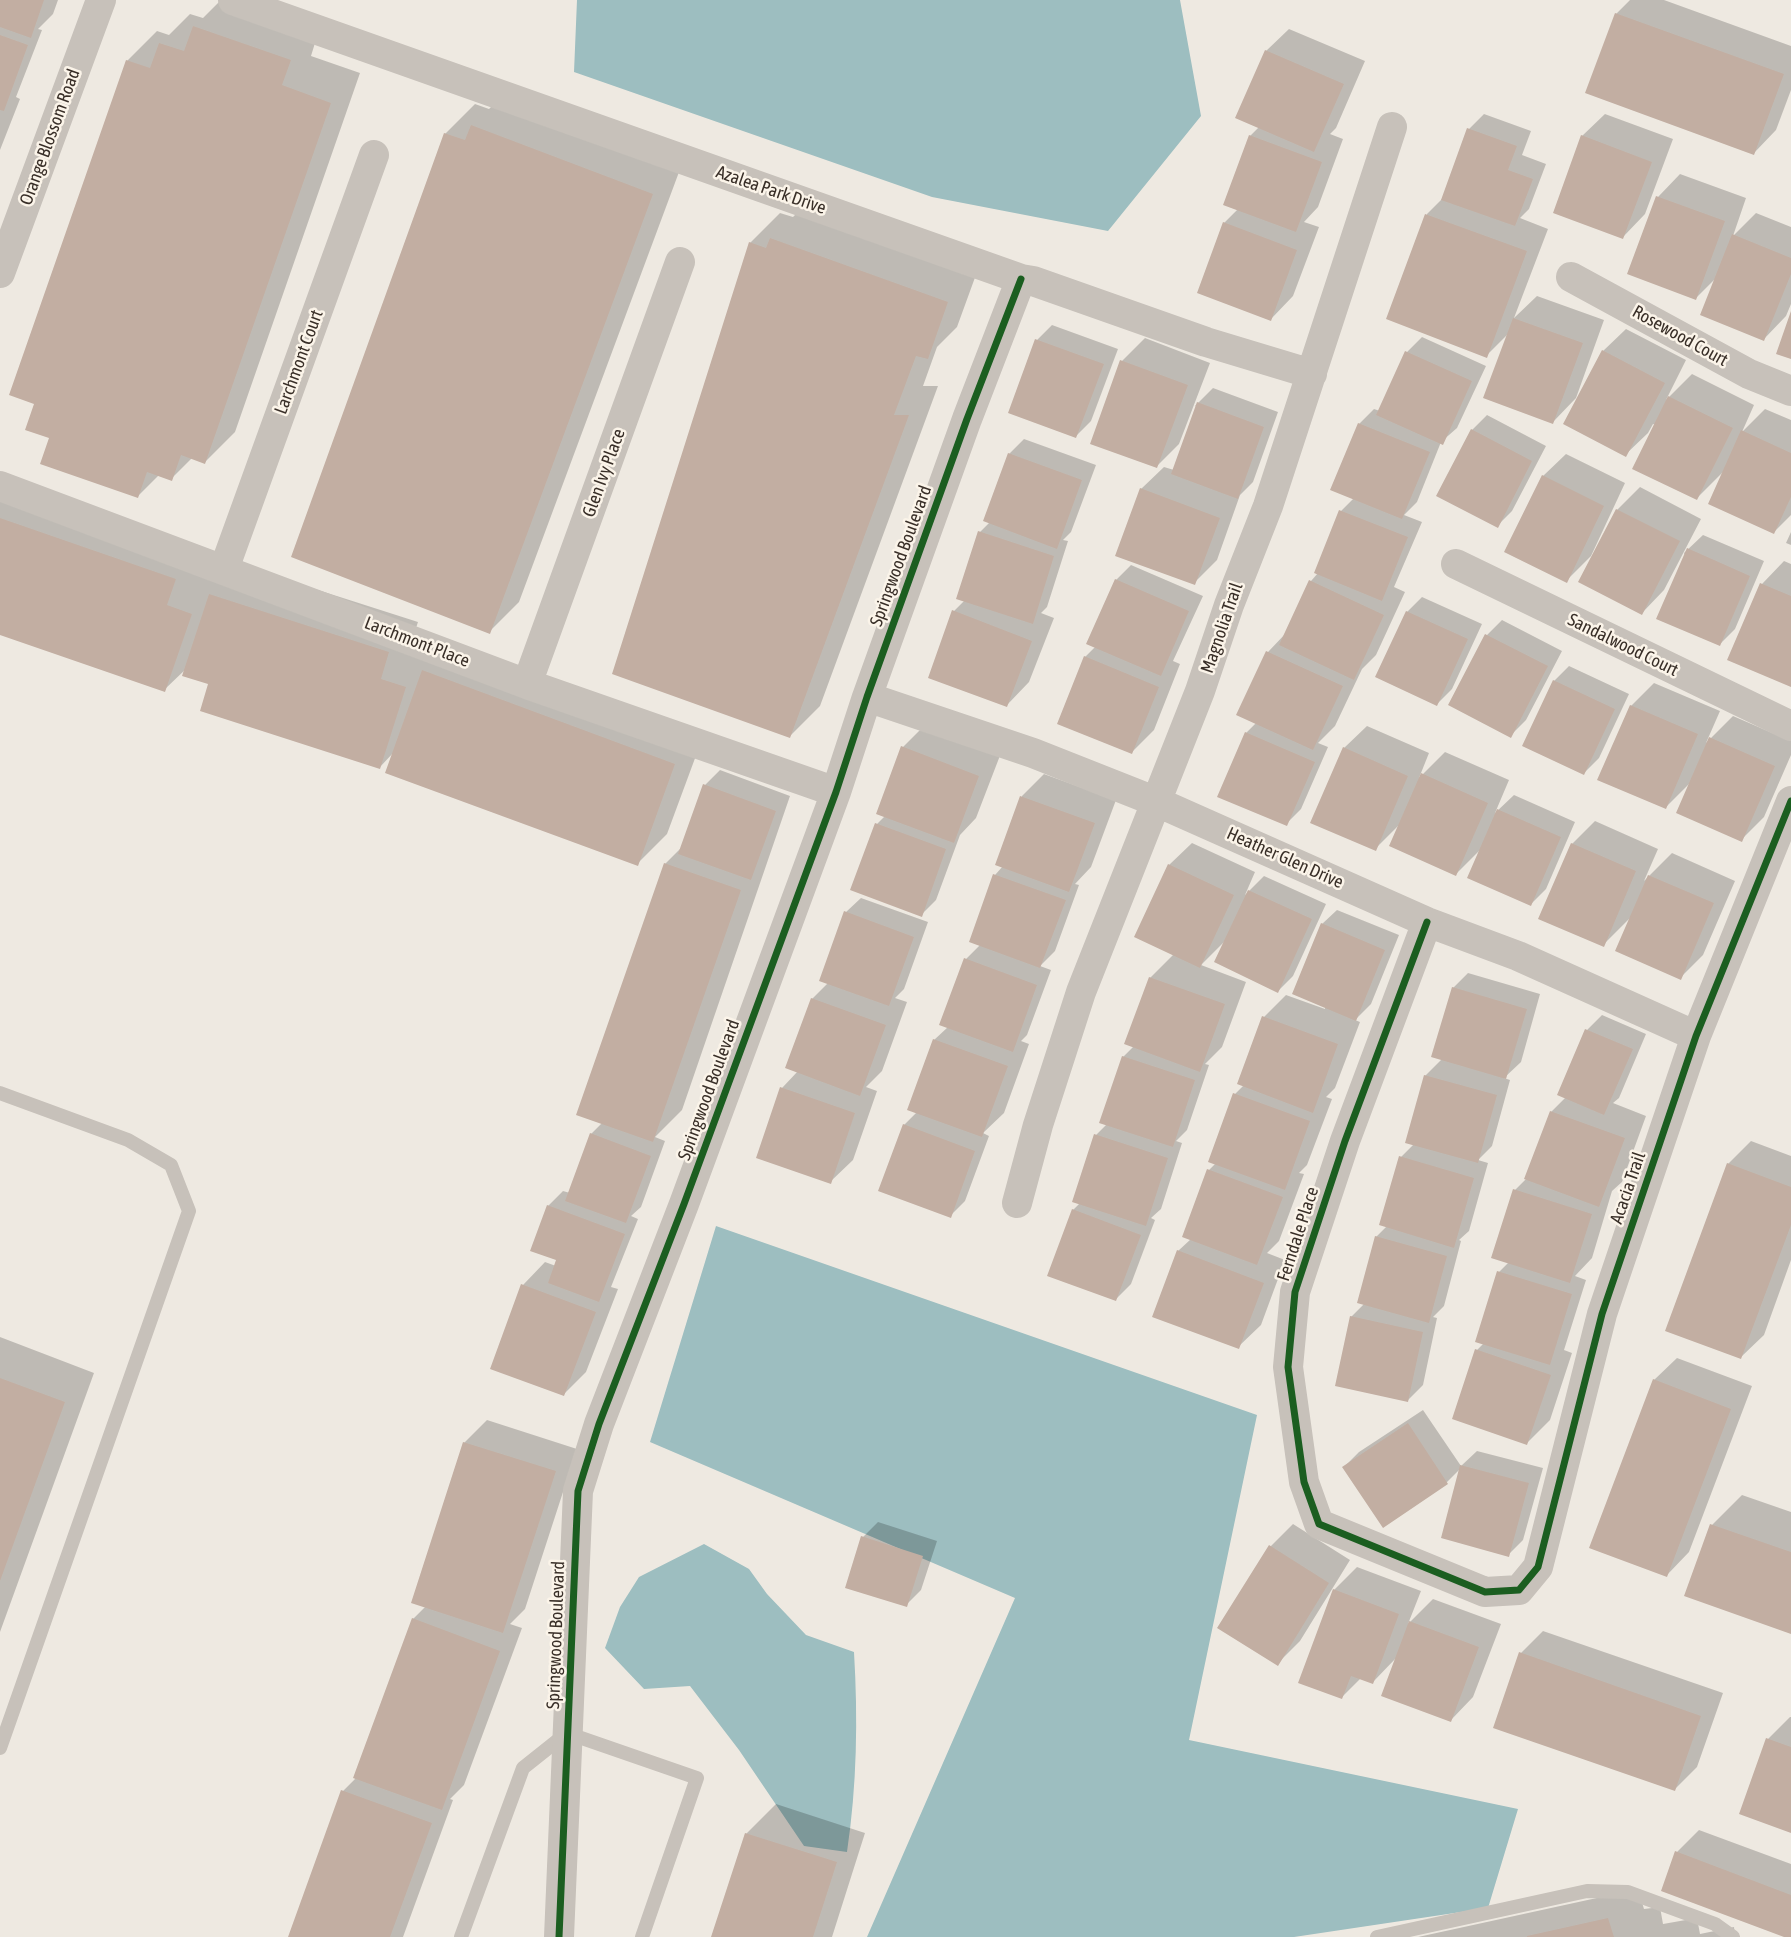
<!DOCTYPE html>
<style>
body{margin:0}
canvas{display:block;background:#eee9e1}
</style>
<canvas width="1791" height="1937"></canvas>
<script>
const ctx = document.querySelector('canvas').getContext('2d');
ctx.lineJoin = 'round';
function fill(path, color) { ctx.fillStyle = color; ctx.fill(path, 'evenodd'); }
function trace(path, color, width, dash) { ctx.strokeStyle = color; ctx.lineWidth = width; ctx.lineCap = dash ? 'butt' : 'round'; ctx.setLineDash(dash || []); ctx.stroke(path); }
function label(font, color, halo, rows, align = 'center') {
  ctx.font = font + ' "Asap Condensed",sans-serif'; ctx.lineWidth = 5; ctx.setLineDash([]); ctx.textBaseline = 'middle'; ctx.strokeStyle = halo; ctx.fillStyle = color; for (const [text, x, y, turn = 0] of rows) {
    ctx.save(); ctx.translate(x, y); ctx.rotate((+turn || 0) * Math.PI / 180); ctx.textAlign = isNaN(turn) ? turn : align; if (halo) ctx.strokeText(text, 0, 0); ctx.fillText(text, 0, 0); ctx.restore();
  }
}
const water = new Path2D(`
 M577,0H1180L1201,116L1108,231L932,197L574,72Z
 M716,1226L1257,1415L1189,1740L1518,1809L1488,1908L1294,1937H867L1015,1598L650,1442Z
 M704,1544L749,1569L767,1594L806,1635L854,1652C858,1719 857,1785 847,1852L804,1846L739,1750L690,1686L644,1689L605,1648L620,1607L639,1577Z`);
const shadow = new Path2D(`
 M0,0H58L53,14L38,29L42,30L16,97L20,99L0,150Z
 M221,0L319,30L311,56L360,73L235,432L205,462L193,457L171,479L159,475L138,496L51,437L36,402L127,61L157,31L169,35L190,14L203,18Z
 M1630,0H1664L1791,46V90L1776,130L1754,153L1616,14Z
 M1289,29L1365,61L1336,128L1330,134L1343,139L1318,207L1304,222L1319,227L1293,296L1271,319L1224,223L1238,209L1250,136L1260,126L1266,51Z
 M502,96L682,164L519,602L489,632L445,134L475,104L489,109Z
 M1484,114L1531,131L1522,155L1546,164L1529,209L1520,218L1548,229L1514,318L1537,296L1604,320L1576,398L1553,422L1509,333L1486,356L1388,318L1427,214L1444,197L1469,129Z
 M1605,114L1673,139L1645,214L1623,237L1582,136Z
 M1680,174L1746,198L1733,236L1756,213L1791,227V304L1786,316L1764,339L1717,277L1696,298L1658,197Z
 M801,209L977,272L957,327L937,347L923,386H938L820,706L790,736L750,243L780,213L793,217Z
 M1052,325L1118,349L1091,421L1076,436L1011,412L1037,340Z
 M1626,329L1686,360L1666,400L1692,374L1754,405L1742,432L1765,409L1791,420V515L1774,532L1724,471L1697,498L1656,425L1653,424L1648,433L1625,455L1603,351Z
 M1422,337L1486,366L1457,428L1441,442L1417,502L1404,515L1422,522L1394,587L1405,592L1376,655L1362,669L1335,726L1318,743L1328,747L1301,809L1286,824L1246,733L1257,722L1268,652L1286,633L1311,581L1318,573L1316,572L1341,511L1354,498L1359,424L1374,409L1380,411L1407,352Z
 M1145,338L1210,363L1179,444L1157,466L1122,361Z
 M1213,388L1278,412L1253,482L1240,495L1217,560L1194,583L1141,489L1164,467L1174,470L1197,407L1195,406Z
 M1487,415L1546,446L1512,511L1497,526L1472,430Z
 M1024,439L1096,465L1071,532L1063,540L1068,541L1047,607L1041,613L1054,618L1029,682L1007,705L954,611L965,600L980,532L990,522L1009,454Z
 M1566,454L1625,483L1591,556L1566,581L1543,476Z
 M0,478L240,565L418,622L409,649L704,734L667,834L637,864L394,752L380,767L211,683L187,668L164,690L0,633Z
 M1640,487L1701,519L1664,590L1642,613L1617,510Z
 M1791,532V545L1786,543Z
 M1703,535L1764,561L1735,629L1720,644L1684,553Z
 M1784,561L1791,564V686L1730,659L1762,584Z
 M1131,565L1203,596L1173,661L1180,664L1154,730L1132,752L1085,657L1096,646L1116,580Z
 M1422,597L1482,624L1452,689L1437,704L1407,612Z
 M1502,620L1562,651L1526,720L1511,735L1487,635Z
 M1569,666L1629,694L1599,758L1584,773L1554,681Z
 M1654,683L1720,711L1706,743L1733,716L1791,741V755L1764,817L1741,840L1692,781L1666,807L1631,706Z
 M925,725L1001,753L976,818L960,835L936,900L921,915L877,824L885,816L903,747Z
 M1367,726L1429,753L1419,778L1445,752L1509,780L1495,813L1514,795L1575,822L1546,889L1531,904L1482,848L1456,874L1401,823L1375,849L1344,748Z
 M720,770L790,796L682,1110L655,1137L665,1141L641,1207L631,1216L638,1219L611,1287L618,1289L586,1372L564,1394L523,1285L545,1262L556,1266L558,1259L548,1206L563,1191L570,1193L591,1134L603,1122L665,864L682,847L705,785Z
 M1044,774L1116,800L1091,867L1075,884L1079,885L1055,951L1040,966L1051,970L1027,1035L1021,1041L1029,1044L1004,1113L983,1133L989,1136L965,1201L950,1216L904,1125L917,1112L934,1040L948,1027L966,959L981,944L995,875L1003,866L997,864L1022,796Z
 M1595,821L1658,849L1644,881L1672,853L1735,881L1703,955L1680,978L1631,917L1603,945L1572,844Z
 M1192,843L1255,872L1245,895L1264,876L1326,904L1293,976L1278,991L1226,940L1201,965L1246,982L1222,1047L1205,1064L1209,1065L1187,1130L1176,1141L1182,1143L1161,1209L1151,1218L1155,1220L1131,1284L1116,1299L1073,1210L1080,1203L1096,1135L1107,1124L1123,1057L1134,1046L1150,978L1174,954L1169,865Z
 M861,898L928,922L904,989L895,998L907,1002L882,1071L866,1087L877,1091L853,1160L830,1182L782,1088L798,1071L812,999L829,982L846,912Z
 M1337,910L1399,935L1371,1004L1355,1020L1360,1022L1335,1088L1326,1097L1332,1099L1307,1165L1299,1173L1304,1174L1279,1241L1267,1253L1285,1260L1261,1325L1238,1347L1178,1251L1191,1239L1209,1170L1216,1163L1235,1094L1244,1085L1264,1017L1286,995L1325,1009L1322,924Z
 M1468,973L1540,994L1521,1062L1504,1078L1510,1080L1492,1146L1478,1160L1488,1163L1469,1231L1459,1240L1461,1241L1444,1306L1433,1317L1437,1318L1423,1385L1408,1400L1351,1317L1365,1303L1376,1237L1387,1226L1401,1157L1414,1144L1425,1076L1442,1059L1453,988Z
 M1602,1015L1646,1034L1619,1098L1613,1103L1646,1116L1622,1182L1612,1191L1592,1258L1575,1276L1586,1280L1564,1350L1572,1353L1550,1420L1527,1443L1477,1350L1484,1343L1499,1272L1509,1262L1515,1190L1527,1178L1551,1112L1566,1097L1587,1030Z
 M1751,1141L1791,1156V1260L1764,1335L1741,1357L1728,1164Z
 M0,1337L94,1373L0,1632Z
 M1677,1358L1752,1386L1689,1552L1667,1575L1654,1380Z
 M1423,1410L1461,1466L1477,1451L1543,1468L1523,1540L1508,1555L1461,1468L1447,1482L1383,1526L1344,1467L1359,1452Z
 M487,1420L577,1449L525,1609L510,1624L522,1628L464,1785L450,1799L453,1800L403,1937H290L343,1791L355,1779L413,1619L426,1606L464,1443Z
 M1742,1495L1791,1512V1632L1712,1525Z
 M878,1522L937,1541L921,1590L906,1605L863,1537Z
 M1293,1524L1350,1560L1300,1641L1278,1663L1270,1547Z
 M1357,1567L1421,1591L1408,1624L1433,1599L1501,1624L1473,1697L1451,1720L1397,1657L1373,1682L1361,1678L1342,1697L1334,1590Z
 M1543,1631L1723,1693L1697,1767L1675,1789L1521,1653Z
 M1790,1717H1791V1831L1768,1739Z
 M776,1804L865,1833L832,1937H713L746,1834Z
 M1699,1830L1791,1864V1937L1677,1852Z
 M1638,1889L1644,1909L1660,1907L1663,1924L1697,1918L1700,1934L1734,1927L1735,1937H1418Z`);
const building = new Path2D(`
 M0,0H44L31,38L0,27Z
 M1615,13L1784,74L1754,155L1585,93Z
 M193,26L291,60L282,85L331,103L205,464L181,455L172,481L147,472L138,498L40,464L49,438L25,430L34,404L9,395L126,60L150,68L159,43L184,51Z
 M0,35L28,45L4,111L0,110Z
 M1265,50L1344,84L1314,152L1235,118Z
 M471,125L653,194L490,634L291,557L444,133L465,140Z
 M1467,128L1517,146L1508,170L1533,179L1515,226L1441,200Z
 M1249,135L1322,162L1296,232L1223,205Z
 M1581,135L1652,162L1623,239L1553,213Z
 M1656,196L1725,221L1696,300L1627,274Z
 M1425,214L1527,251L1487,358L1386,319Z
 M1223,222L1297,250L1271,321L1197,293Z
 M1732,234L1791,258V274L1764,341L1700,315Z
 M770,238L948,302L928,359L916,356L894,415H909L790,738L612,674L749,242L766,248Z
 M1791,311V359L1776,354Z
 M1513,318L1583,343L1553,424L1483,398Z
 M1035,339L1104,364L1076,438L1008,413Z
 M1602,350L1665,383L1626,457L1563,424Z
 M1405,351L1472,381L1443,445L1376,415Z
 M1120,360L1188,385L1157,468L1090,444Z
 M1668,396L1733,428L1697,500L1632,469Z
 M1197,402L1264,427L1238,499L1171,474Z
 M1358,423L1430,452L1402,519L1330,490Z
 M1471,429L1532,461L1498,528L1436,496Z
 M1741,430L1791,453V497L1774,534L1708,504Z
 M1008,453L1082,480L1057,549L983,521Z
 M1542,475L1604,506L1567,583L1504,552Z
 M1140,488L1220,518L1195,585L1115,556Z
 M1616,509L1680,541L1642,615L1578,582Z
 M1339,510L1408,537L1382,601L1314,573Z
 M0,518L176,579L167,605L192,614L165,692L0,635Z
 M978,531L1054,556L1033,624L956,599Z
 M1687,548L1750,576L1720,646L1656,619Z
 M1115,579L1189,611L1161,676L1086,644Z
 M1309,580L1384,615L1354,680L1279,645Z
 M1760,583L1791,596V687L1727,660Z
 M209,594L389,652L381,679L406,687L380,769L200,711L208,684L182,676Z
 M952,610L1032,641L1007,707L928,678Z
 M1406,611L1468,639L1437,706L1375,677Z
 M1485,634L1548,666L1511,738L1448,705Z
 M1266,651L1343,686L1313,750L1236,715Z
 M1084,656L1159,687L1132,754L1057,724Z
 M422,670L675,764L638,866L385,773Z
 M1553,680L1615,709L1584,775L1522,746Z
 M1630,705L1698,734L1666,809L1597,780Z
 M1245,732L1315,762L1287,826L1217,797Z
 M1709,737L1775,766L1742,842L1676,813Z
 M901,746L979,776L954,843L876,814Z
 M1343,747L1408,776L1376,851L1310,823Z
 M1421,773L1488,803L1456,876L1389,846Z
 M703,784L776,811L751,880L678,854Z
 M1020,796L1095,823L1069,892L995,865Z
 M1497,809L1561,837L1531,906L1467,878Z
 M875,823L946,849L922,917L850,890Z
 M1571,843L1636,871L1604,947L1538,919Z
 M664,863L741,890L653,1142L576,1115Z
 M1168,864L1234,895L1200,968L1134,937Z
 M993,874L1066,900L1040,968L969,942Z
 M1648,875L1714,903L1681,980L1615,951Z
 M1248,890L1312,919L1278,993L1214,962Z
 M844,911L914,937L889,1006L819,981Z
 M1321,923L1385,950L1356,1021L1292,994Z
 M964,958L1037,985L1013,1052L939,1025Z
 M1149,977L1225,1004L1200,1072L1124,1044Z
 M1452,987L1527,1009L1506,1079L1431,1057Z
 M811,998L886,1025L860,1096L785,1068Z
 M1262,1016L1338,1044L1313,1113L1237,1084Z
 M1585,1029L1633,1049L1604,1115L1557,1095Z
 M933,1039L1008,1066L982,1137L907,1110Z
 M1122,1056L1195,1080L1173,1147L1099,1123Z
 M1424,1075L1497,1095L1478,1163L1405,1143Z
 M780,1087L855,1113L831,1184L756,1158Z
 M1233,1093L1310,1121L1285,1190L1208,1162Z
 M1550,1111L1625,1138L1599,1207L1524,1179Z
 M903,1124L975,1151L951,1218L878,1191Z
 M590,1133L651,1156L626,1223L565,1201Z
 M1094,1134L1168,1158L1146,1226L1072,1202Z
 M1399,1156L1474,1178L1454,1248L1379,1225Z
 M1727,1163L1791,1187V1225L1741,1359L1665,1331Z
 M1207,1169L1283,1197L1257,1265L1182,1237Z
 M1513,1189L1592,1214L1570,1283L1491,1258Z
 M547,1205L625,1234L599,1302L548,1283L556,1260L530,1251Z
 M1072,1209L1141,1235L1116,1301L1047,1276Z
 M1375,1236L1447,1256L1429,1323L1357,1303Z
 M1177,1250L1264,1283L1239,1349L1152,1317Z
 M1497,1271L1572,1294L1550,1365L1475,1342Z
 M521,1284L596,1312L564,1396L490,1369Z
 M1350,1316L1423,1332L1408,1402L1335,1386Z
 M1475,1349L1551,1375L1527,1445L1452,1419Z
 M0,1378L65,1402L0,1581Z
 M1653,1379L1731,1409L1667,1577L1589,1548Z
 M1408,1423L1448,1484L1383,1528L1342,1467Z
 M463,1442L556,1471L503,1633L411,1603Z
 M1460,1465L1529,1483L1509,1557L1441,1538Z
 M1710,1524L1791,1552V1634L1684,1596Z
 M861,1536L923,1556L907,1607L845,1588Z
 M1269,1545L1329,1583L1278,1666L1217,1628Z
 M1333,1589L1399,1614L1373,1684L1351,1676L1342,1699L1298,1683Z
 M412,1618L500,1651L442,1810L353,1778Z
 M1409,1621L1479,1647L1451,1722L1381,1696Z
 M1519,1652L1701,1716L1675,1791L1493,1728Z
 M1766,1738L1791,1747V1833L1739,1814Z
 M341,1790L432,1823L390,1937H288Z
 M745,1833L837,1862L813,1937H711Z
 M1675,1851L1791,1895V1937H1784L1661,1891Z
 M1608,1918L1614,1937H1527V1936Z`);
const service = new Path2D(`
 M0,1093L128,1140L171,1165L189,1211L0,1748
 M461,1937L523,1768L567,1733L697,1778L642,1937
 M1377,1937L1587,1891L1628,1892L1715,1924L1733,1937`);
const minor = new Path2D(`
 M233,0L1021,279L1033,281L1206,342L1312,374
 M0,273L101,0
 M1571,277L1749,374L1791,391
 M0,486L527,684L836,792
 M1456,564L1791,726
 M224,569L374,155
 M527,684L680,262
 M867,697L1033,753L1157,802L1427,922L1518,956L1696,1036
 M1427,922L1345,1141L1295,1292L1288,1367L1304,1482L1319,1524L1485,1592L1519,1590L1538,1567L1602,1314L1696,1036L1791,801
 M1017,1203L1038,1125L1081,992L1200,691L1229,605L1268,506L1392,127
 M559,1937L578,1491L599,1424L684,1204L836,792L867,697L967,419L1021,279`);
const cycleway = new Path2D(`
 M1427,922L1345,1141L1295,1292L1288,1367L1304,1482L1319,1524L1485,1592L1519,1590L1538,1567L1602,1314L1696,1036L1791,801
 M559,1937L578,1491L599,1424L684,1204L836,792L867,697L967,419L1021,279`);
const streetNames = [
 ["Orange Blossom Road",50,137,-70],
 ["Azalea Park Drive",771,190,19],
 ["Rosewood Court",1680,336,29],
 ["Larchmont Court",299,362,-70],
 ["Glen Ivy Place",604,473,-70],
 ["Springwood Boulevard",901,556,-70],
 ["Magnolia Trail",1222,628,-71],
 ["Larchmont Place",417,642,21],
 ["Sandalwood Court",1623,645,26],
 ["Heather Glen Drive",1285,858,24],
 ["Springwood Boulevard",709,1090,-70],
 ["Acacia Trail",1628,1188,-71],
 ["Ferndale Place",1298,1234,-72],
 ["Springwood Boulevard",556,1635,-88]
];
fill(water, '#9dbec0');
fill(shadow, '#0003');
fill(building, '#c2aea2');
trace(service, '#c7c1ba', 14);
trace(minor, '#c7c1ba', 30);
trace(cycleway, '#1b5e20', 7);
label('18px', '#392f28', '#fbf4e9', streetNames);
</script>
